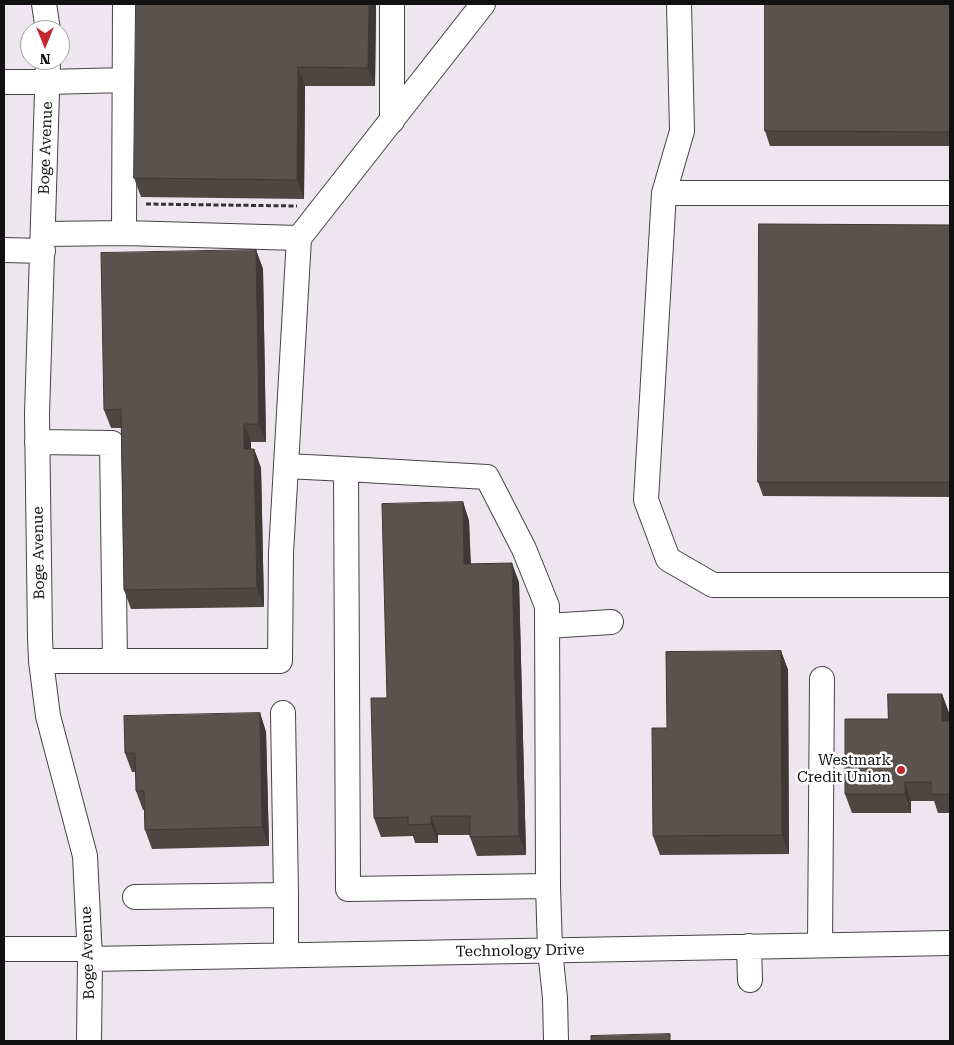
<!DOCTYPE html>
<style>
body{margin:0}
#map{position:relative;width:954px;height:1045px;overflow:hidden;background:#fffdf5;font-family:"Roboto Serif",serif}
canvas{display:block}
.frame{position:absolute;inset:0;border:5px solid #111;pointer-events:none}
.north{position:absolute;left:20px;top:20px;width:50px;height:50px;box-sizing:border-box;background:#fff;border:1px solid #a0a0a0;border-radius:50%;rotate:180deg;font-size:14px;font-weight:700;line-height:20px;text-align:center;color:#111}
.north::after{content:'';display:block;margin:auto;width:18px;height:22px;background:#c4262e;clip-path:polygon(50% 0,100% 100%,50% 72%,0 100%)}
</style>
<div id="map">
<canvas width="954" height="1045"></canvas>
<div class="frame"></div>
<div class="north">N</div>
</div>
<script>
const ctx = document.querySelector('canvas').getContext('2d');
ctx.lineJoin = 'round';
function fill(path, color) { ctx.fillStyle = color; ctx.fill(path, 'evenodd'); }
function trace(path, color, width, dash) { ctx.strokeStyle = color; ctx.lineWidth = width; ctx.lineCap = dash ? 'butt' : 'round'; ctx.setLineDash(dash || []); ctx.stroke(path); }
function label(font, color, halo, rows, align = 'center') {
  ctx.font = font + ' "Roboto Serif",serif'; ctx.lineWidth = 5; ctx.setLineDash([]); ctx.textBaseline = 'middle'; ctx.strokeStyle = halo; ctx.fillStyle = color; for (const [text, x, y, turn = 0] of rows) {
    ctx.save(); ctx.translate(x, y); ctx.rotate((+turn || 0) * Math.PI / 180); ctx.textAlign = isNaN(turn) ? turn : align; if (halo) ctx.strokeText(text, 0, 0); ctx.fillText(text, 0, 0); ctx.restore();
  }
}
const industrial = new Path2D(`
 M4,4H950V1041H4ZM30,30H60V60H30Z`);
const path = new Path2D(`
 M146,204L297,206`);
const minor = new Path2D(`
 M44,4L48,30
 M392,4V121
 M679,4L682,131L664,193L646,500L668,559L713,585H950
 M48,60L37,414L40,637L41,661L48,716L85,856L90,959L89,1041
 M4,82H48L124,80
 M664,193H950
 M124,233L125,4
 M43,234L124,233L299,238L483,4
 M4,250L43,251
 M37,442L112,443L115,661
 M286,466L346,469L348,889L548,886L547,606L524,549L487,477L346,469
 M547,626L611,622
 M41,661H280L281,553L299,238
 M548,886L550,950L555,998L556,1041
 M286,895V955
 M135,897L286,895L283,713
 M820,945L822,679
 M749,946L750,980
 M4,949H90
 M90,959L950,943`);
const wall = new Path2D(`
 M136,4H376L375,86H305L304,199L141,197L134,178Z
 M950,4V146H770L765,131Z
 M950,225V497L763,496L758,482Z
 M256,250L263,269L266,442H251V449H254L261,468L264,607L131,609L124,590L121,428H111L104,410Z
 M463,502L469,521L471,564L519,582L526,855L477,856L470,837V835H438V843H415L413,836L381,837L374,818L387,698Z
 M781,651L788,670L789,854L660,855L653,836L667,728Z
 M942,694L949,713V721H950V813H938L934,801H911V813H852L845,794L888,719Z
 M260,713L266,732L269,846L152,849L145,830L144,810H143L136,791V772H132L125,753Z`);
const shadedWall = new Path2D(`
 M369,4H376L375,86L368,68Z
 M298,67L305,86L304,199L297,180Z
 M256,250L263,269L266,442L259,424Z
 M244,424L251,442V468L244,449Z
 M254,449L261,468L264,607L257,588Z
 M463,502L469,521L471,583L464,564Z
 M512,563L519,582L526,855L519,836Z
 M781,651L788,670L789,854L782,835Z
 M942,694L949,713V739L942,721Z
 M260,713L266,732L269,846L262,827Z
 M905,782L911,801V813L905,794Z
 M431,816L438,835V843L431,824Z`);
const building = new Path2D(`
 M136,4H369L368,68L298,67L297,180L134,178Z
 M765,4H950V132L765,131Z
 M759,224L950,225V482H758Z
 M256,250L259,424H244V449H254L257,588L124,590L121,409L104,410L101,253Z
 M463,502L464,564L512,563L519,836L470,837V816H431V824L408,825V817L374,818L371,698H387L382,504Z
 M781,651L782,835L653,836L652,728H667L666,652Z
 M888,694H942V721H950V794H931V782H905V794H845V719H888Z
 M260,713L262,827L145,830L144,791H136L135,753H125L124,716Z
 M670,1034V1041H591V1036Z`);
const markers = [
 [901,770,5,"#c4262e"]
];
const streetNames = [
 ["Boge Avenue",46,148,-88],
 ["Boge Avenue",39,553,-91],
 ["Technology Drive",520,951,-1],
 ["Boge Avenue",88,953,-92]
];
const poiNames = [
 ["Westmark",891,761],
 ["Credit Union",891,778]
];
fill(industrial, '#eee6ef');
trace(minor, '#444', 26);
trace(path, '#333', 3, [5, 2.5]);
trace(minor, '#fff', 24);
fill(wall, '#4d4742');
fill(shadedWall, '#3f3936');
fill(building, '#5a524d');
trace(building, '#3f3936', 1);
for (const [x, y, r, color] of markers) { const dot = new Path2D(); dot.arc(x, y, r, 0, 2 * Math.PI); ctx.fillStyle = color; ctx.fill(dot); trace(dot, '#fff', 2); }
label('15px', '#111', '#fff', streetNames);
label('15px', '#111', '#fff', poiNames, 'right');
</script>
